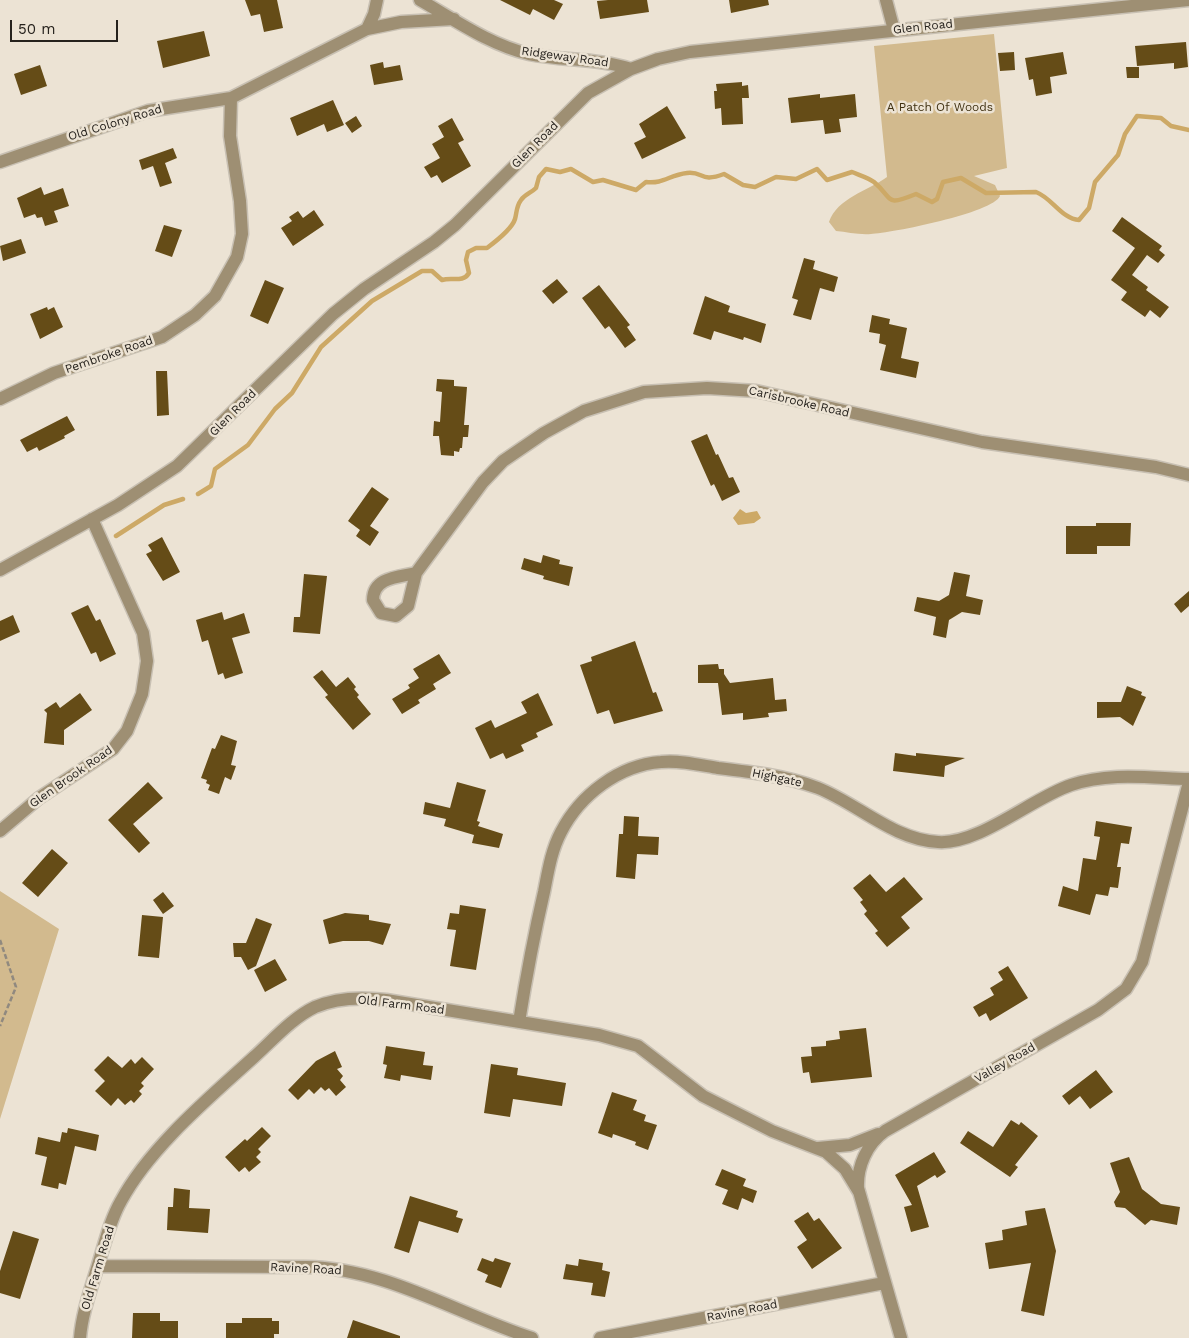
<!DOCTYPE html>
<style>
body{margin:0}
#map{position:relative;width:1189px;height:1338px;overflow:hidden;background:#ece3d4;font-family:"Work Sans",sans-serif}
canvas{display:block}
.scale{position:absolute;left:10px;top:20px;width:108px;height:22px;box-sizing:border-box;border:2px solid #26221d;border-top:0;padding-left:6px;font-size:15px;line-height:18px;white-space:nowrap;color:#26221d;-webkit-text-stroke:4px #ece3d4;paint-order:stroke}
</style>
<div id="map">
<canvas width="1189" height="1338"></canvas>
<div class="scale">50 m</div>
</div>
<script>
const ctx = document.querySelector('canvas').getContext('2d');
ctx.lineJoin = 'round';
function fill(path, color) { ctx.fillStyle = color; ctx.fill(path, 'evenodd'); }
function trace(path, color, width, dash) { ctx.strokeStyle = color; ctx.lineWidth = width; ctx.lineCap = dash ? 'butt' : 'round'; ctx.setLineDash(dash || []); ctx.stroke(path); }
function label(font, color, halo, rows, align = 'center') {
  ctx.font = font + ' "Work Sans",sans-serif'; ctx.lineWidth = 5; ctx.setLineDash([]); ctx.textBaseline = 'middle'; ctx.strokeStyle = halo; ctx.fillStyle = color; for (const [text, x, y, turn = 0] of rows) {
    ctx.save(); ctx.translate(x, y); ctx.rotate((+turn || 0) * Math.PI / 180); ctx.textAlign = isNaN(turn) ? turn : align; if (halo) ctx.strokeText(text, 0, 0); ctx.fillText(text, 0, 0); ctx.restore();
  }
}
const green = new Path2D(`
 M994,34L1007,168L974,176L995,185L1000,196C993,213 891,233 871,234C859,235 847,232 836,231L829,222C837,198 868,191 887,177L874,46Z
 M0,891L59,929L0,1119Z`);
const water = new Path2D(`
 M740,509L746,513L757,511L761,518L754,523L738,525L733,518Z`);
const stream = new Path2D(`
 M198,494L211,486L215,469L248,445L275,409L292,393L321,347L372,301L422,271H432L442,280C452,277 463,283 469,273L466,260L468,252L476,248H487C495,242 512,229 515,219C517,212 516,207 521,200C525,194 531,193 536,188L539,177L546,169L560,172L571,169L593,182L603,180L636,190L646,182C664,184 669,175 687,173C704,171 700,183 724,174L743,185L755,187L776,177L796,179L817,169L827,180L852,172C859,175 869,178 874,182C894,199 884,207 916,194L932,202L937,199L943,182L961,178L986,193L1036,192C1052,198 1062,219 1079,220L1089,208L1095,182L1118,155L1125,134L1137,116L1161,118L1171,126L1189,130
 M116,536L164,505L183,499`);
const building = new Path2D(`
 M245,0H277L283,28L264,32L260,14L251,16Z
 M500,0H554L563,4L554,20L533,9L530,15Z
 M608,0H647L649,12L600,19L597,1Z
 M729,0H768L769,5L731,13Z
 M204,31L210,56L163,68L157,41Z
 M1186,42L1188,67L1174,69V63L1137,66L1135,46Z
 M1014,52L1015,70L1000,71L998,53Z
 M1063,52L1067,74L1050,77L1052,93L1036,96L1033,79L1029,80L1025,58Z
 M383,62L384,68L400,65L403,80L374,85L370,65Z
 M40,65L47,86L21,95L14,74Z
 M1126,67H1139V78H1127Z
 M742,82V86L748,85L749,98H742L743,124L722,125L721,108L715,109L714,91H717L716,84Z
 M820,94V98L855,94L857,117L839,119L841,132L825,134L823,120L791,123L788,98Z
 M333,100L344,125L327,132L324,124L297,136L290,118Z
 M667,106L686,138L642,159L634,143L646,137L639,124Z
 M356,116L362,126L352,133L345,123Z
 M452,118L464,140L458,143L471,166L442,183L437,175L431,178L424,167L440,158L432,144L444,137L438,126Z
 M173,148L177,158L165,163L172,183L160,187L153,166L142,170L139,160Z
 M41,187L44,195L63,188L69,206L54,211L58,222L45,226L42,217L37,218L35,214L24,218L17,198Z
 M314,210L324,225L293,246L281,228L292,221L289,217L298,211L303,218Z
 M1122,217L1162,246L1159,250L1165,255L1158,263L1147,255L1132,275L1148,287L1146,290L1169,307L1160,318L1150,310L1145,317L1121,300L1127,292L1111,280L1135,248L1112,231Z
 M164,225L182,230L172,257L155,251Z
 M21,239L26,253L3,261L0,246Z
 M804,258L815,261L813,269L838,277L834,292L820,288L811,320L793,315L798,300L792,298Z
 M557,279L568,292L553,304L542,291Z
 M265,280L284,288L268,324L250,316Z
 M599,285L630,325L627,327L636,340L625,348L609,326L605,329L582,298Z
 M705,296L730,306L728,312L766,324L761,343L744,337L743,340L714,331L711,340L693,334Z
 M47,307L48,310L54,307L63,327L40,339L30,314Z
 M872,315L890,319L889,324L907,328L901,358L919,362L916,378L880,370L886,345L879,343L880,334L869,332Z
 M156,371H167L169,415L157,416Z
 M437,379L454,380V386L467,387L464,425H469L468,437H463L462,448H460L459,452L454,451V456L441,455L439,436H433L434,421L440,422L442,392L436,391Z
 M67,416L75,430L64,436L65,438L39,451L37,447L27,452L20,440Z
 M707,434L716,455L718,454L729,478L733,477L740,492L722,501L714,484L711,486L691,441Z
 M372,487L389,499L370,526L379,532L370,546L356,536L360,530L348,521Z
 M1096,523H1131L1130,546H1097V554H1066V526H1096Z
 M162,537L180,572L163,581L146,554L152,551L148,545Z
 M543,555L560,560L559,564L573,567L569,586L543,579L544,576L521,569L524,558L541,563Z
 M954,572L970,575L966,596L983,600L980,615L962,612L949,620L946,638L933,635L936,617L914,611L917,597L939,601L949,595Z
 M304,574L327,576L320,634L293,632L294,617H300Z
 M1189,591V606L1181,613L1174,604Z
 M88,605L96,621L100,619L116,654L100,662L96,652L91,654L71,613Z
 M222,612L224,620L244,613L250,633L232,638L243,673L225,679L223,673L218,675L208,640L202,642L196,620Z
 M13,615L20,632L0,641V621Z
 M635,641L653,693L656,692L663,711L614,724L609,710L597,714L580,665L592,661L591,657Z
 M439,654L451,673L433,684L436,689L418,700L420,703L402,714L392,699L410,688L408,685L419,678L413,669Z
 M718,664L719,669H724V674L730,683L773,678L775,700L786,699L787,711L768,713L769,717L743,720V713L722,715L718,683H698V665Z
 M322,670L336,687L348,677L356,687L354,689L359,695L357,697L371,714L353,730L325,697L328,695L313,677Z
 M1127,686L1142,692L1141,695L1146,697L1133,726L1120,717L1097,718V702H1121Z
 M80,693L92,710L64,730V745L44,743L47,713L44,710L56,702L60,708Z
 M538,693L553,725L536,733L538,737L521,745L524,751L506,759L503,753L490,759L475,728L491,720L495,728L527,713L521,702Z
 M221,735L237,741L231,765L236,766L231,780L225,777L219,794L208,790L210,785L206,783L207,780L201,778L212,748L215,749Z
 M895,753L916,756V753L965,758L945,766L944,777L893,771Z
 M148,782L163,798L133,824L150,843L139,853L108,820Z
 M457,782L486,790L477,821L480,822L478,826L503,834L499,848L472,843L474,835L444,826L446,819L423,814L425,802L450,808Z
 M624,816L639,817L638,836L659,837L658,855L637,854L635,879L616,877L619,834H623Z
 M1096,821L1132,827L1129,844L1121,843L1117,867H1121L1118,888L1110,887L1108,896L1096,894L1090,915L1058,906L1063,886L1078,891L1083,858L1096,860L1100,837L1094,836Z
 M52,849L68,863L38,897L22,883Z
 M870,874L886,892L904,877L923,899L901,917L910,928L887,947L875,933L878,931L864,914L867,911L860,902L863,900L853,888Z
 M163,892L174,906L163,914L153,900Z
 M460,905L486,909L476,970L450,966L456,930L447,929L450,913L459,914Z
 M345,913L369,915V920L391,924L383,945L369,941H343L329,944L323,920Z
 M142,915L163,917L159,958L138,956Z
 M256,918L272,924L256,966L248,970L241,957H234L233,943H246Z
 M275,959L287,980L265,992L254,970Z
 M1008,966L1028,998L990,1021L986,1013L979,1017L973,1007L994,995L990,988L1003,980L998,972Z
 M866,1028L872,1077L811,1083L809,1072L803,1073L801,1057L812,1056L811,1047L826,1046V1041L840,1039L839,1031Z
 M386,1046L425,1052L423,1065L433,1066L431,1080L401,1075L400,1081L384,1078L387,1065L383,1064Z
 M335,1051L342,1067L337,1069L343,1076L340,1080L346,1087L336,1096L329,1088L325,1091L321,1087L314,1094L309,1089L298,1100L288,1090L316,1061Z
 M108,1056L122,1068L131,1059L135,1064L142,1057L154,1069L141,1083L144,1086L139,1091L142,1094L134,1103L131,1100L125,1105L118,1098L111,1106L95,1091L105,1081L94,1070Z
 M491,1064L518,1068L517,1075L566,1083L562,1106L513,1099L510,1117L484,1113Z
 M1096,1070L1113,1092L1090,1109L1080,1096L1069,1105L1062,1096Z
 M612,1092L637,1100L633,1110L646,1115L644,1121L657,1125L648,1150L635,1145L636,1142L613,1134L612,1138L598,1133Z
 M1011,1120L1019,1125L1021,1122L1038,1136L1015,1165L1018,1167L1010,1177L960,1143L968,1131L993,1147Z
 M262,1127L271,1136L258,1149L261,1152L256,1157L261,1162L249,1172L245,1167L239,1172L225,1157L245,1139L247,1141Z
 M68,1128L99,1135L96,1151L75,1146L66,1185L59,1183L58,1189L41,1185L47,1157L35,1154L38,1137L60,1142L62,1132L67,1133Z
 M934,1152L946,1172L937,1178L935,1175L917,1186L929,1227L911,1232L904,1207L912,1205L895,1175Z
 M1129,1157L1142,1189L1161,1204L1180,1207L1177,1225L1151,1220L1145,1225L1125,1208L1116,1207L1114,1202L1120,1192L1110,1163Z
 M722,1169L746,1179L743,1186L757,1191L753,1203L742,1198L738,1210L722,1204L728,1190L715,1185Z
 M174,1188L190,1190L189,1208L210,1209L208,1233L167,1230L168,1207H173Z
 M410,1196L458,1211L456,1217L463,1219L458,1233L419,1221L409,1253L394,1248Z
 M1045,1208L1056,1251L1044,1316L1021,1311L1031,1263L989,1269L985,1243L1003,1240L1002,1230L1027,1225L1025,1211Z
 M808,1212L814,1221L819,1218L842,1248L812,1269L797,1247L807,1240L794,1221Z
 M13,1231L39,1239L20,1299L0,1293V1271Z
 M482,1258L493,1262L495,1258L511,1263L501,1288L485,1282L488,1275L477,1270Z
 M579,1259L603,1263L602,1270L610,1272L605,1297L591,1295L593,1283L563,1279L566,1264L578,1266Z
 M133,1313H160V1321H178V1338H132Z
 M242,1318H272V1321H279V1334H274V1338H226V1323H242Z
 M353,1320L400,1336V1338H347Z`);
const path = new Path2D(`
 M0,940L16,987L0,1026`);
const minor = new Path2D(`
 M420,0C455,20 490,45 529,54C563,61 598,58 631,69
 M886,0L894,30
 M367,29L374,14L377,0
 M0,162L148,111L231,98L367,29L401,22L454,19
 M0,399L54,373L162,337L195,315L215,296L237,257L242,234L240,201L230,136L231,98
 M0,570L118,505L177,466L333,314L364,289L434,242L455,225L588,93L631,69L658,59L690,52L1189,0
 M416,573C399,577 373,577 373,600L381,613L396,616L408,606L416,573L483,482L503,461L544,433L584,411L644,392L707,388L756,391L982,442L1156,467L1189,475
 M0,831L39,798L113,749L127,731L142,694L147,661L143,633L92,519
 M519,1022C526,978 534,935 544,892C548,872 551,851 561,832C580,795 619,765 661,762C680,760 700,765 718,768C752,772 786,776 818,788C858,804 894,840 938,842C979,845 1032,798 1071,785C1109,772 1150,778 1189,779
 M818,1148L850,1145L878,1134
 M98,1266L306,1267C386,1268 457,1314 532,1338
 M80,1338C82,1313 91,1289 98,1265C105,1243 110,1220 121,1201C150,1147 209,1098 254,1057C273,1040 292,1018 315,1007C338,997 362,997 386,1000L599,1035L638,1046L703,1096L772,1131L826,1152L845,1169L859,1192
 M600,1338L884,1283
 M901,1338L858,1188C857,1166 867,1144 885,1131L1098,1010L1126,989L1142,962L1189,782`);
const streetNames = [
 ["Glen Road",923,27,-6],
 ["Ridgeway Road",565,57,8],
 ["Old Colony Road",115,123,-17],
 ["Glen Road",535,145,-45],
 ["Pembroke Road",109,355,-19],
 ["Carisbrooke Road",799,402,13],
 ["Glen Road",233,413,-45],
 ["Glen Brook Road",71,777,-35],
 ["Highgate",777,778,12],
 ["Old Farm Road",401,1005,7],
 ["Valley Road",1005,1063,-30],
 ["Old Farm Road",98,1268,-73],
 ["Ravine Road",306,1269,3],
 ["Ravine Road",742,1311,-11]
];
const parkNames = [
 ["A Patch Of Woods",940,107]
];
fill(green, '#d2ba8e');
fill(water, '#cda966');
trace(stream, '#cda966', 4.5);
fill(building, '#654c17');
trace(minor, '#c8c0b3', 15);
trace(path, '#90897f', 2.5, [5, 2.5]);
trace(minor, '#9e8f73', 12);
label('12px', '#26221d', '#ece3d4', streetNames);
label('12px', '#3f3011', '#ece3d4', parkNames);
</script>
